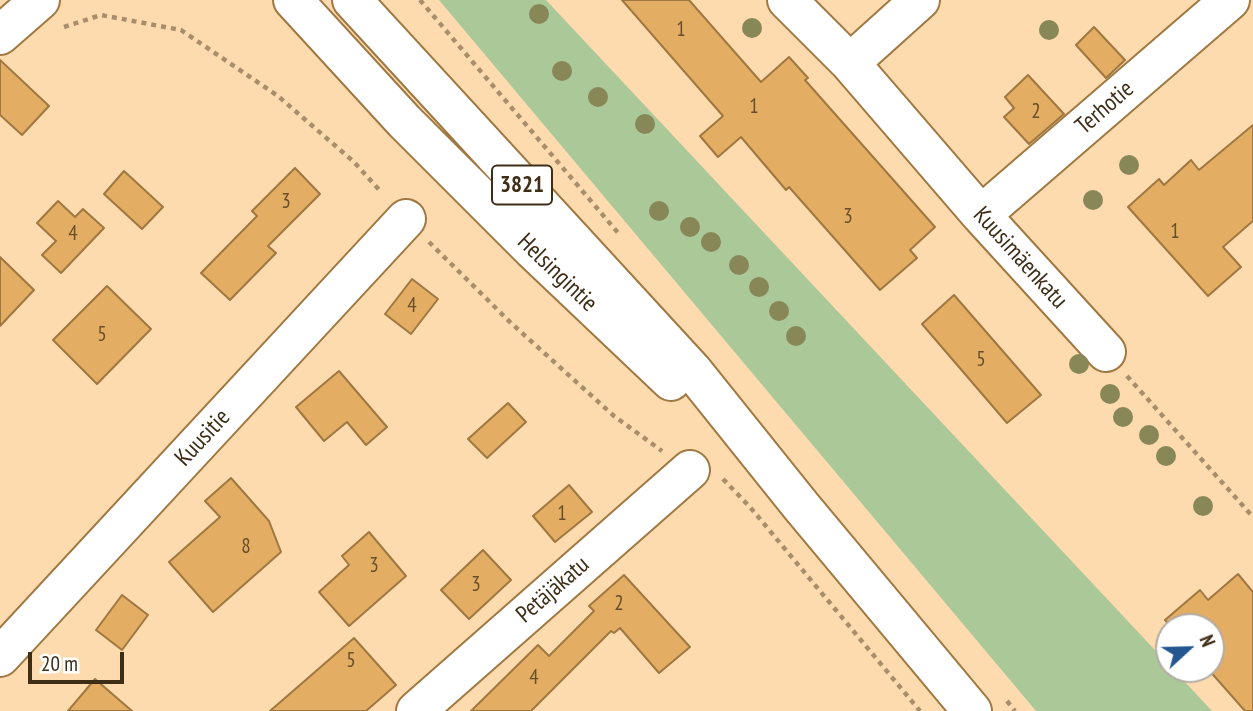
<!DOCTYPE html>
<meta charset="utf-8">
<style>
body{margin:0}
#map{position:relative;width:1253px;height:711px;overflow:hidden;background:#fedbaf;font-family:"PT Sans Narrow",sans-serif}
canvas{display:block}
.north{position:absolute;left:1155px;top:613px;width:70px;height:70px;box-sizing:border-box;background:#fff;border:2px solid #b2aba2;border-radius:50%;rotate:68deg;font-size:19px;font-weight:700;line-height:28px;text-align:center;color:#3f2e17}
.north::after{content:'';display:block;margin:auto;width:24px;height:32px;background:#245790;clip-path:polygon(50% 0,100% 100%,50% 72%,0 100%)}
.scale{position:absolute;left:28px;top:652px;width:96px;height:32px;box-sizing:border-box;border:4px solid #3f2e17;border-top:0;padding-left:9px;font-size:21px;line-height:24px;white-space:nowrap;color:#3f2e17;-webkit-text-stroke:5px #fff;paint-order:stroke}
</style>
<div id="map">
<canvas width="1253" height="711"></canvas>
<div class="north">N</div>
<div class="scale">20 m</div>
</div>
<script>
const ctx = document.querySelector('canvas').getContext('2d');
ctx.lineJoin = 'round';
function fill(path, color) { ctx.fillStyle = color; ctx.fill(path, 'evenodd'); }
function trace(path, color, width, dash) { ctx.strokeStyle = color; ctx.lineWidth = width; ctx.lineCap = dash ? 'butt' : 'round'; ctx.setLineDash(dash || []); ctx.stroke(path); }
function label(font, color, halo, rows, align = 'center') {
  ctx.font = font + ' "PT Sans Narrow",sans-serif'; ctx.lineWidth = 7; ctx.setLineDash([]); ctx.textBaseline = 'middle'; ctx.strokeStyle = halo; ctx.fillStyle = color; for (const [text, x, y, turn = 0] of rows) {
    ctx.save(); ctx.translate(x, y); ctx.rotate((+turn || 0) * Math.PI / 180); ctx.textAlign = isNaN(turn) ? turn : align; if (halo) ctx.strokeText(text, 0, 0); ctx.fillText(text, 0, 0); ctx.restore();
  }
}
const green = new Path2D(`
 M439,0H546L1169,665V669H1173L1212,711H1036Z`);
const building = new Path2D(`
 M622,0H689L761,82L789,57L808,78L805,80L935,227L910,250L917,258L880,290L789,187L786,190L741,137L718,157L700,136L723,116Z
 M1094,27L1125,60L1106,78L1076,45Z
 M0,60L49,106L22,135L0,115Z
 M1028,75L1064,114L1029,144L1004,117L1014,108L1005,97Z
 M1253,125V221L1223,247L1241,267L1208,296L1128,207L1159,179L1164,185L1191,160L1199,170Z
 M295,168L320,194L268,246L276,253L230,300L201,273L257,216L252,211Z
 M124,171L163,207L142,229L104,194Z
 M58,201L75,217L83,209L104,228L61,273L42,255L56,241L37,223Z
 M0,257L34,290L0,326Z
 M412,279L438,299L411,334L385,314Z
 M107,286L151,329L97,384L53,340Z
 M954,295L1041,395L1007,423L922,324Z
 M339,371L387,427L366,445L347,422L324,441L296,407Z
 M508,403L526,422L487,458L468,439Z
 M231,478L269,521L281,552L213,612L169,562L220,517L205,501Z
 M569,485L592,512L555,542L533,516Z
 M369,532L406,576L349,626L319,592L349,565L342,556Z
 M483,550L511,580L469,619L441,590Z
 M1238,574L1253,592V711H1245L1208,669H1211V627H1172L1165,620L1200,590L1208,600Z
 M624,575L690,647L659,673L620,628L614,633L611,631L531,711H471L538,645L549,656L594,611L589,606Z
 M122,595L148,615L122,650L96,630Z
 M354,638L396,685L366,711H270Z
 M95,679L132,711H68Z`);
const path = new Path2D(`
 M420,0L619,234
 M64,27L101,15L181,30L278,96L354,162L382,193
 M429,242L511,323L614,416L662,451
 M1127,376L1253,517
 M723,479L750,507L920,711
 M1007,701L1015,711`);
const minor = new Path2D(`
 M787,0L850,63L981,215L1106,352
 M0,35L40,0
 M850,63L920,0
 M981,215L1230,0
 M0,657L406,219
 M416,711L690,470`);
const major = new Path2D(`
 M293,0L404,121L533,250L671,381
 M352,0L692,370L801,506L972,711`);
const trees = [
 [539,14],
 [752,28],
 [1049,30],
 [562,71],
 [598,97],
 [645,124],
 [1129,165],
 [1093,200],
 [659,211],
 [690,227],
 [711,242],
 [739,265],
 [759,287],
 [779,311],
 [796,336],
 [1079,364],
 [1110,394],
 [1123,417],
 [1149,435],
 [1166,456],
 [1203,506]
];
const numberNames = [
 ["1",681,30],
 ["1",754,107],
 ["2",1036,112],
 ["3",286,202],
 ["3",848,217],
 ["1",1175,232],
 ["4",73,234],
 ["4",412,306],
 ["5",102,335],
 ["5",981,360],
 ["1",562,514],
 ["8",246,547],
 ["3",374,566],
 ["3",476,585],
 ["2",619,604],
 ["5",351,661],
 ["4",534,678]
];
const shields = [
 [522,185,60]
];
const shieldNames = [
 ["3821",522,185]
];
const streetNames = [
 ["Terhotie",1105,108,-41],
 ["Kuusimäenkatu",1020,258,48],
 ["Helsingintie",557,273,44],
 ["Kuusitie",203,438,-47],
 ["Petäjäkatu",553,590,-41]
];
fill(green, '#abc899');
fill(building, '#e3ad63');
trace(building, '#9f7741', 2);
trace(minor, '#a07842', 42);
trace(major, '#a07842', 42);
trace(path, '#a98e6c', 4.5, [5, 5]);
trace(minor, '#fff', 38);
trace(major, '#fff', 38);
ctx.fillStyle = '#888757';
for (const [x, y] of trees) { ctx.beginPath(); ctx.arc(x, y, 10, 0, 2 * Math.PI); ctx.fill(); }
label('21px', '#684e2a', null, numberNames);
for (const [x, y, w] of shields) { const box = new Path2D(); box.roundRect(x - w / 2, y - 19.5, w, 39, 5); ctx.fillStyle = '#fff'; ctx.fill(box); trace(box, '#3f2e17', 2); }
label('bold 23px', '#3f2e17', null, shieldNames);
label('24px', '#3f2e17', '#fff', streetNames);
</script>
